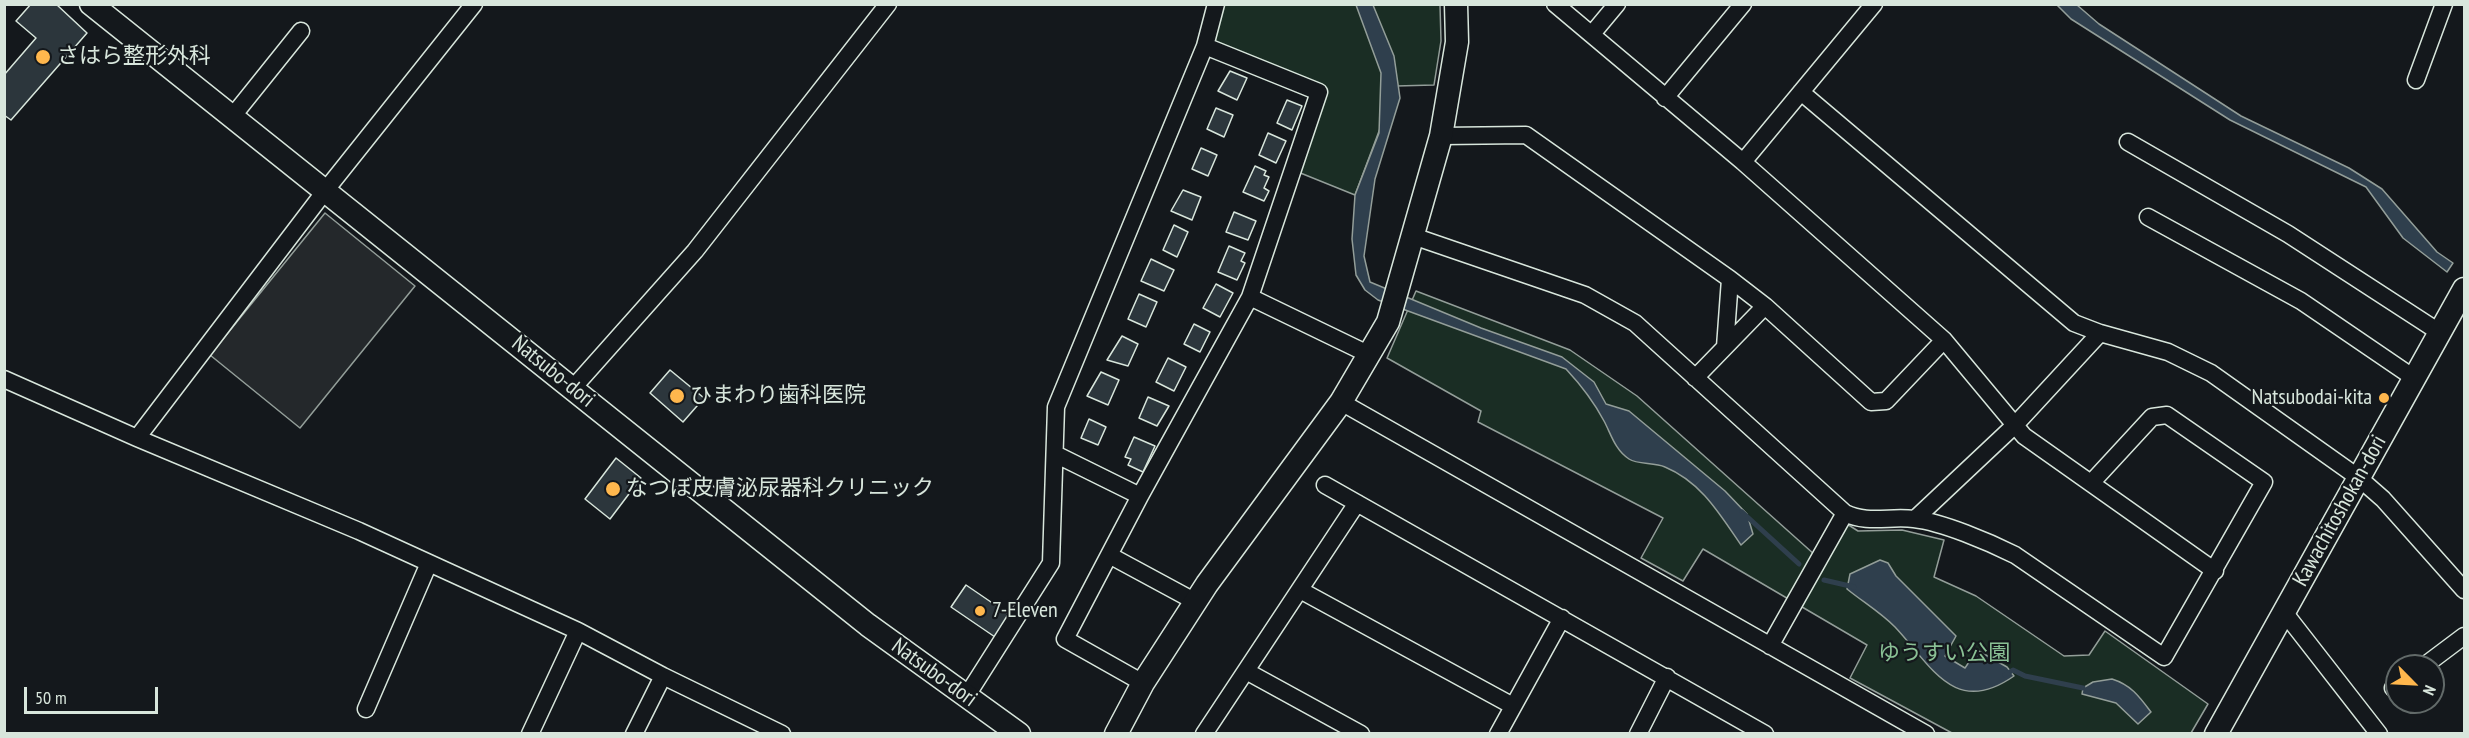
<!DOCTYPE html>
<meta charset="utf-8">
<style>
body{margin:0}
#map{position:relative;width:2469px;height:738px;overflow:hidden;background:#14181c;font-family:"PT Sans Narrow",sans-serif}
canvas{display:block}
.frame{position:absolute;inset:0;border:6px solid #d8e6dc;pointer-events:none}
.north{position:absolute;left:2385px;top:654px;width:60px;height:60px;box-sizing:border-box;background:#14181c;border:2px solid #626a69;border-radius:50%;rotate:114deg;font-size:16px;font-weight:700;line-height:24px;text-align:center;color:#d8e6dc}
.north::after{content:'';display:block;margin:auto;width:21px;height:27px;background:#ffb74d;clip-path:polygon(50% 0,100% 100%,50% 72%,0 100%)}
.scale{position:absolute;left:24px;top:687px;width:134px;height:27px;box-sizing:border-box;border:3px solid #d8e6dc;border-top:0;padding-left:8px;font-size:18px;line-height:21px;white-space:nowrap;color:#d8e6dc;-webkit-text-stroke:4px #14181c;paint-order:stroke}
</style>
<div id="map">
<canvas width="2469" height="738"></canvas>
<div class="frame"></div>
<div class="north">N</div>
<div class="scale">50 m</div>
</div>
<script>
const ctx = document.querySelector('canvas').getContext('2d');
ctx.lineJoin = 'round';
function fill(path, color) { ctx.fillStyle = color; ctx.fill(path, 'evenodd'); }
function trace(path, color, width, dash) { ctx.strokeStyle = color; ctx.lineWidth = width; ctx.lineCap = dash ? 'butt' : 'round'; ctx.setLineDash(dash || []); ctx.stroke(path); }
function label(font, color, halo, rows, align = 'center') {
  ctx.font = font + ' "PT Sans Narrow","Noto Sans JP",sans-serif'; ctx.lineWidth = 4.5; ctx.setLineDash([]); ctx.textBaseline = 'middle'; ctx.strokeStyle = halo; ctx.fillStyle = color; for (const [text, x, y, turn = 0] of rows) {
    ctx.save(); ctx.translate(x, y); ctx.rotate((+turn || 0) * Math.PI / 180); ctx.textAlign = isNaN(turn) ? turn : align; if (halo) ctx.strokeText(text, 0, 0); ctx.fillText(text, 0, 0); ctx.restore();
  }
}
const green = new Path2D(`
 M1216,5H1440L1441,41L1434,85L1396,86L1355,195L1293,170L1319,92L1205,46Z
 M1416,291L1570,350L1637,396L1824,563L1847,524L1858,531L1902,530L1944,540L1934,577L1976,596L2064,656L2089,655L2105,631L2208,704L2191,733H1952L1850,678L1867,645L1703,549L1683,581L1641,558L1663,518L1478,422L1481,411L1387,358Z`);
const parking = new Path2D(`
 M325,213L415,286L300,428L210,355Z`);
const water = new Path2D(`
 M1356,5H1373L1394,56L1400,98L1375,179L1364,256L1370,282L1481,328L1562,357L1594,382L1606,404L1629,411L1725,491L1747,514L1753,534L1741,545C1719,513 1701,482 1665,467C1654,462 1638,465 1629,459C1615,450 1611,434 1604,421C1594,402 1580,384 1566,369L1378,300L1365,290L1356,275L1352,239L1355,195L1379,133L1381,73Z
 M2057,5H2077L2099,24L2241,116L2349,168L2382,189L2437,252L2453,263L2447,272L2403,238L2366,187L2230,120L2071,19Z
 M1880,560L1888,563L1896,576L1956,636L1945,656L1965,668L1977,650L2007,667L2014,676C1954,718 1931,665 1895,627C1880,612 1863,602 1847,589L1850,574Z
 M2112,679C2131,685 2139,696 2151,712L2138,724L2116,703L2082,694L2083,688L2093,682Z`);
const stream = new Path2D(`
 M1742,512L1799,564
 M1824,580L1854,587
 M2005,675L2013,670L2025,676L2083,688`);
const building = new Path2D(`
 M31,4H56L87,33L11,120L4,115V75L36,38L16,21Z
 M1230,71L1247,78L1237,100L1218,91Z
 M1287,100L1302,106L1292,130L1277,123Z
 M1216,108L1233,115L1224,137L1207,129Z
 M1268,133L1286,141L1276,163L1259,155Z
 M1201,148L1217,155L1208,176L1192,169Z
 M1255,166L1266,171L1264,175L1269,177L1264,188L1269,191L1264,201L1243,192Z
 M1183,190L1201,197L1192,220L1171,211Z
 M1234,212L1256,221L1248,240L1226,232Z
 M1174,225L1188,232L1177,257L1163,250Z
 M1229,246L1245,253L1241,261L1245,263L1237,280L1218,272Z
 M1151,259L1174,270L1164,291L1141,281Z
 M1216,284L1233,293L1220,317L1203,308Z
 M1139,294L1157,302L1146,327L1128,319Z
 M1194,324L1210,332L1200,352L1184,344Z
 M1122,336L1138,344L1128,366L1107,360Z
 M1168,358L1186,367L1174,391L1156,382Z
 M670,370L704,398L683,422L650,393Z
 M1101,372L1119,380L1108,405L1087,396Z
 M1148,397L1169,406L1157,426L1139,418Z
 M1089,419L1106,427L1098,445L1081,438Z
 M1134,437L1155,446L1143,472L1128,465L1131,459L1125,457Z
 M616,458L641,478L610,519L585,499Z
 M966,585L1010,615L995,637L951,607Z`);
const street = new Path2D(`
 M1555,4L1743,162L1944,340L2024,436L2215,571
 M1592,34L1617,4
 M2416,80L2444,4
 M1801,92L2074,323L2100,333L2168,352L2211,373L2359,478L2383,499L2464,590
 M1665,98L1743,4
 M232,117L301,31
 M1441,136L1526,135L1730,279L1765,306L1871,402L1886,401L1944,340
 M2128,142L2288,234L2439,332
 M1743,162L1874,4
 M2148,217L2301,301L2414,378
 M1413,236L1585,295L1635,323L1845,513C1867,524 1890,516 1914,519C1942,522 1989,542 2015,555L2164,657L2264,482L2167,415L2152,417L2092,482
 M1250,297L1370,355
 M1725,347L1730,279
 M1695,378L1765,306
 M4,379L137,438L359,531L578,631
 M573,388L695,251L888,4
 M1341,402L1926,734
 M137,438L325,191L474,4
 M1055,454L1140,496
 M1325,485L1765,734
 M1915,519L2015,425L2100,333
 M1109,555L1196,602
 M1300,590L1513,706
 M2284,612L2379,734
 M1770,646L1845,513
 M2424,666L2464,636
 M1246,671L1361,734
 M1143,683L1065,639L1140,496L1250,297L1319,92L1205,46
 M2393,688L2397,686
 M966,697L1051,563L1056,407L1205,46L1216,4
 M366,709L429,563
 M530,734L578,631L663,676L782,734
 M634,734L663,676
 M1204,734L1357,503
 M1498,734L1562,618
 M1638,734L1667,677`);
const secondary = new Path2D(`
 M91,4L868,625L1019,734
 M1116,734L1143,683L1207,584L1341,402L1388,322L1441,136L1457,42L1456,4
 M2216,734L2464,289`);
const markers = [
 [43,57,8,"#ffb74d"],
 [677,396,8,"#ffb74d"],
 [2384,398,6,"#ffb74d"],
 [613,489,8,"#ffb74d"],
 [980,611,6,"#ffb74d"]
];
const poiNames = [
 ["さはら整形外科",57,57],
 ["ひまわり歯科医院",690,396],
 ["Natsubodai-kita",2372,398,"right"],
 ["なつぼ皮膚泌尿器科クリニック",626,489],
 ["7-Eleven",992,611]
];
const streetNames = [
 ["Natsubo-dori",553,372,39],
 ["Kawachitoshokan-dori",2340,511,-61],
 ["Natsubo-dori",934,673,36]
];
const parkNames = [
 ["ゆうすい公園",1944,654]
];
fill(green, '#1a2d24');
trace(green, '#939e99', 1.5);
fill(parking, '#24282b');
trace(parking, '#939e99', 1.5);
fill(water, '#2f3f4d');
trace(water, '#939e99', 1.5);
trace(stream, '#2f3f4d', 5);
fill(building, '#2c363c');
trace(building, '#d8e6dc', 1.5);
trace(street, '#d8e6dc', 19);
trace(secondary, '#d8e6dc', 25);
trace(street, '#14181c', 16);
trace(secondary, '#14181c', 22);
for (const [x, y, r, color] of markers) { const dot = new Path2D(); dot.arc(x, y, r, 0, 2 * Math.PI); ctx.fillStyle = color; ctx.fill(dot); trace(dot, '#14181c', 2); }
label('22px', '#d8e6dc', '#14181c', poiNames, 'left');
label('22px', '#d8e6dc', '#14181c', streetNames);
label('22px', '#8ac095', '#14181c', parkNames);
</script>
